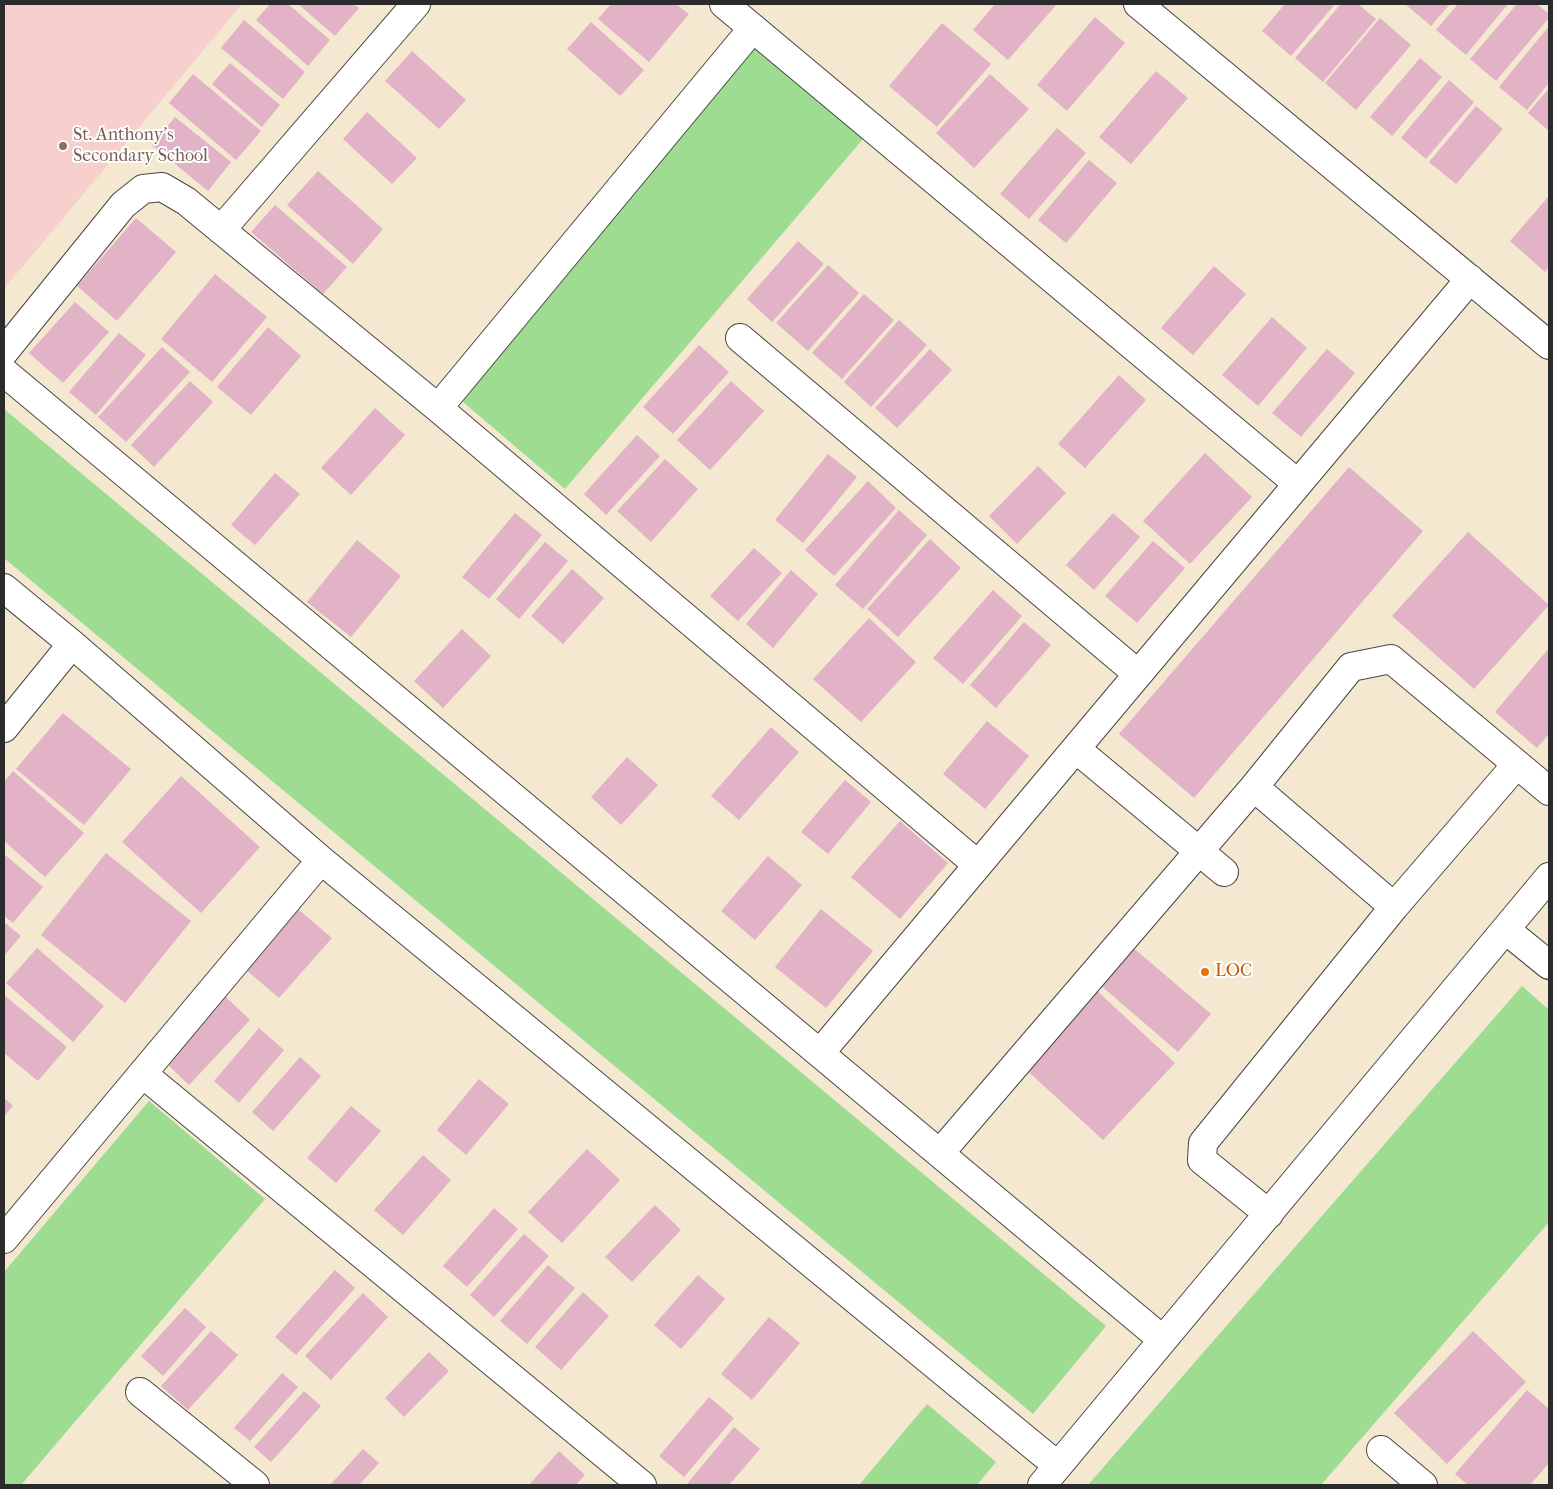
<!DOCTYPE html>
<style>
body{margin:0}
#map{position:relative;width:1553px;height:1489px;overflow:hidden;background:#f4e8d0;font-family:"IM FELL French Canon",serif}
canvas{display:block}
.frame{position:absolute;inset:0;border:5px solid #2b2b2b;pointer-events:none}
</style>
<div id="map">
<canvas width="1553" height="1489"></canvas>
<div class="frame"></div>
</div>
<script>
const ctx = document.querySelector('canvas').getContext('2d');
ctx.lineJoin = 'round';
function fill(path, color) { ctx.fillStyle = color; ctx.fill(path, 'evenodd'); }
function trace(path, color, width, dash) { ctx.strokeStyle = color; ctx.lineWidth = width; ctx.lineCap = dash ? 'butt' : 'round'; ctx.setLineDash(dash || []); ctx.stroke(path); }
function label(font, color, halo, rows, align = 'center') {
  ctx.font = font + ' "IM FELL French Canon",serif'; ctx.lineWidth = 4; ctx.setLineDash([]); ctx.textBaseline = 'middle'; ctx.strokeStyle = halo; ctx.fillStyle = color; for (const [text, x, y, turn = 0] of rows) {
    ctx.save(); ctx.translate(x, y); ctx.rotate((+turn || 0) * Math.PI / 180); ctx.textAlign = isNaN(turn) ? turn : align; if (halo) ctx.strokeText(text, 0, 0); ctx.fillText(text, 0, 0); ctx.restore();
  }
}
const built = new Path2D(`
 M4,4H242L4,289Z`);
const green = new Path2D(`
 M747,41L863,139L565,489L449,390Z
 M4,409L1106,1326L1033,1414L4,558Z
 M1522,986L1549,1010V1222L1321,1485H1088Z
 M149,1101L265,1199L21,1485H4V1272Z
 M927,1404L996,1462L977,1485H859Z`);
const building = new Path2D(`
 M270,4H288L330,40L308,66L256,20Z
 M298,4H353L359,8L335,36Z
 M611,4H676L689,14L649,62L598,19Z
 M995,4H1057L1008,60L973,30Z
 M1285,4H1335L1291,56L1262,31Z
 M1341,4H1358L1376,19L1323,82L1295,58Z
 M1405,4H1450L1431,26Z
 M1458,4H1508L1466,55L1436,30Z
 M1517,4H1537L1549,14V18L1496,81L1470,59Z
 M1095,17L1125,43L1067,111L1037,85Z
 M1380,18L1411,45L1356,110L1325,83Z
 M244,20L305,72L283,99L221,48Z
 M591,22L644,70L620,96L567,49Z
 M942,23L991,64L937,127L889,86Z
 M1549,26V83L1527,110L1499,87Z
 M412,51L466,100L439,129L385,81Z
 M1420,58L1442,77L1392,136L1370,117Z
 M230,63L280,105L262,127L212,84Z
 M1156,71L1188,98L1131,164L1099,137Z
 M193,74L261,131L236,160L169,103Z
 M990,74L1029,109L974,168L936,133Z
 M1449,80L1474,102L1426,159L1401,138Z
 M1549,88V131L1528,113Z
 M1476,106L1503,129L1456,184L1429,162Z
 M367,112L417,158L392,184L343,139Z
 M175,117L231,162L208,191L152,145Z
 M1057,128L1086,153L1029,219L1000,194Z
 M1089,160L1117,183L1066,243L1038,220Z
 M318,171L383,229L353,264L287,205Z
 M1549,196V267L1545,272L1510,241Z
 M275,205L347,267L323,294L251,232Z
 M136,218L176,252L117,321L77,286Z
 M798,241L824,264L772,322L747,299Z
 M828,265L859,293L808,351L776,323Z
 M1214,266L1246,294L1193,355L1161,328Z
 M215,274L267,317L212,382L161,339Z
 M864,294L894,320L842,379L812,353Z
 M75,302L109,332L63,383L29,353Z
 M1272,317L1307,348L1258,406L1222,375Z
 M899,320L927,345L871,407L844,382Z
 M268,327L301,356L251,415L217,387Z
 M119,333L146,355L96,415L69,392Z
 M699,345L729,372L673,434L643,407Z
 M162,347L190,372L126,442L98,417Z
 M930,349L952,370L897,428L875,408Z
 M1327,349L1355,373L1301,437L1272,413Z
 M1119,375L1146,400L1085,468L1058,444Z
 M190,381L213,402L154,467L131,445Z
 M731,381L764,411L710,470L677,440Z
 M375,408L405,435L351,495L321,468Z
 M637,435L660,456L606,515L584,494Z
 M1205,453L1252,497L1190,564L1143,521Z
 M828,454L857,477L803,543L775,520Z
 M665,459L698,489L651,542L617,511Z
 M1038,466L1066,493L1017,544L989,516Z
 M1349,467L1423,531L1194,798L1119,734Z
 M275,473L300,494L255,545L231,525Z
 M868,481L896,508L834,576L805,550Z
 M899,510L927,535L863,609L835,585Z
 M515,513L542,535L489,599L462,577Z
 M1113,513L1140,537L1094,590L1066,565Z
 M1468,532L1549,605L1474,689L1392,616Z
 M930,539L961,568L898,637L867,609Z
 M357,540L401,576L351,637L307,602Z
 M1153,541L1185,568L1137,623L1105,596Z
 M545,542L568,561L519,619L496,599Z
 M754,548L782,573L738,621L710,596Z
 M572,569L604,598L563,644L531,616Z
 M791,570L818,594L773,648L746,624Z
 M993,590L1022,616L963,684L933,658Z
 M869,618L916,662L861,722L813,679Z
 M1024,622L1051,645L996,708L970,685Z
 M462,629L491,656L443,708L414,681Z
 M1549,648V734L1537,748L1495,712Z
 M63,713L131,769L84,825L16,769Z
 M987,721L1029,756L985,809L943,774Z
 M771,727L799,752L739,820L711,796Z
 M627,757L658,785L621,825L591,797Z
 M13,771L84,833L45,877L4,841V782Z
 M181,776L260,847L201,913L122,842Z
 M845,780L871,802L828,854L801,832Z
 M900,821L948,863L900,919L851,877Z
 M106,853L191,921L125,1003L41,935Z
 M4,854L43,887L13,923L4,916Z
 M768,856L802,885L755,940L721,911Z
 M298,909L332,938L279,998L245,969Z
 M821,909L873,951L826,1008L775,967Z
 M4,922L21,936L4,956Z
 M1124,940L1211,1014L1178,1052L1092,978Z
 M37,948L104,1006L73,1042L6,983Z
 M1094,988L1175,1063L1103,1140L1022,1066Z
 M4,995L67,1047L38,1081L4,1053Z
 M225,996L250,1020L189,1085L164,1061Z
 M259,1028L284,1050L239,1103L214,1081Z
 M300,1057L321,1076L273,1131L252,1112Z
 M479,1079L509,1104L466,1155L437,1130Z
 M4,1098L13,1106L4,1116Z
 M351,1106L381,1131L336,1183L307,1158Z
 M587,1149L620,1180L562,1243L528,1212Z
 M423,1155L451,1180L403,1235L374,1210Z
 M655,1205L681,1230L632,1282L605,1257Z
 M494,1208L518,1229L467,1287L443,1266Z
 M524,1234L549,1256L494,1317L470,1295Z
 M548,1265L575,1288L527,1344L500,1321Z
 M335,1270L355,1288L296,1355L275,1337Z
 M698,1275L725,1299L681,1349L654,1325Z
 M583,1292L609,1316L561,1370L535,1347Z
 M363,1293L388,1317L331,1380L305,1356Z
 M185,1308L206,1327L163,1376L141,1356Z
 M769,1317L800,1343L752,1400L721,1374Z
 M211,1331L238,1355L188,1410L161,1386Z
 M1473,1331L1526,1382L1447,1464L1394,1413Z
 M429,1352L449,1371L404,1417L385,1398Z
 M282,1373L298,1387L250,1441L234,1428Z
 M1527,1390L1549,1409V1463L1530,1485H1468L1455,1474Z
 M304,1391L321,1406L271,1462L254,1447Z
 M709,1397L734,1418L684,1477L659,1456Z
 M734,1427L760,1449L729,1485H688L687,1484Z
 M363,1449L379,1463L359,1485H330Z
 M559,1451L585,1475L576,1485H529Z`);
const minor = new Path2D(`
 M724,4L1298,484
 M1138,4L1549,345
 M221,230L416,4
 M740,338L1138,674
 M4,352L123,205L143,189L162,187L186,201L438,408L978,865
 M4,372L1163,1340
 M438,408L753,28
 M4,588L72,644L321,860L1058,1466
 M4,728L72,644
 M1076,749L1224,872
 M1254,787L1394,907
 M1506,930L1549,965
 M820,1053L1470,279
 M143,1074L642,1485
 M940,1153L1254,787L1351,667L1391,659L1549,791
 M1269,1214L1202,1160L1203,1143L1394,907L1517,764
 M4,1239L321,860
 M140,1392L255,1485
 M1381,1450L1423,1485
 M1042,1485L1549,877`);
const markers = [
 [63,146,5,"#8d6e63"],
 [1205,972,5,"#e8710a"]
];
const educationNames = [
 ["St. Anthony's",73,136],
 ["Secondary School",73,157]
];
const foodNames = [
 ["LOC",1215,972]
];
fill(built, '#f7d0cd');
fill(green, '#9ddc91');
fill(building, '#e2b2c6');
trace(minor, '#494744', 30);
trace(minor, '#fff', 28);
for (const [x, y, r, color] of markers) { const dot = new Path2D(); dot.arc(x, y, r, 0, 2 * Math.PI); ctx.fillStyle = color; ctx.fill(dot); trace(dot, '#fff', 2); }
label('18px', '#785e54', '#fff', educationNames, 'left');
label('18px', '#c56008', '#fff', foodNames, 'left');
</script>
